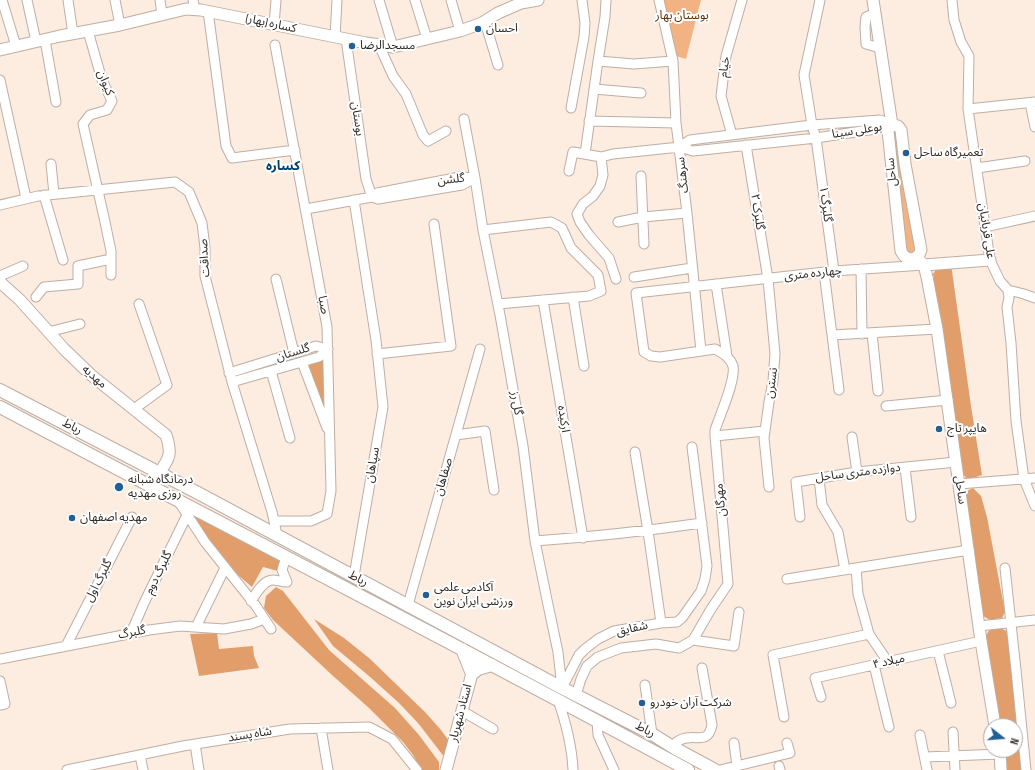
<!DOCTYPE html>
<meta charset="utf-8">
<style>
body{margin:0}
#map{position:relative;width:1035px;height:770px;overflow:hidden;background:#fdece0;font-family:"Sofia Sans Condensed",sans-serif}
canvas{display:block}
.north{position:absolute;left:983px;top:718px;width:40px;height:40px;box-sizing:border-box;background:#fff;border:1px solid #aca9a7;border-radius:50%;rotate:107deg;font-size:11px;font-weight:700;line-height:16px;text-align:center;color:#2f2924}
.north::after{content:'';display:block;margin:auto;width:14px;height:18px;background:#216097;clip-path:polygon(50% 0,100% 100%,50% 72%,0 100%)}
</style>
<div id="map">
<canvas width="1035" height="770"></canvas>
<div class="north">N</div>
</div>
<script>
const ctx = document.querySelector('canvas').getContext('2d');
ctx.lineJoin = 'round';
function fill(path, color) { ctx.fillStyle = color; ctx.fill(path, 'evenodd'); }
function trace(path, color, width, dash) { ctx.strokeStyle = color; ctx.lineWidth = width; ctx.lineCap = dash ? 'butt' : 'round'; ctx.setLineDash(dash || []); ctx.stroke(path); }
function label(font, color, halo, rows, align = 'center') {
  ctx.font = font + ' "Sofia Sans Condensed","Noto Sans Arabic",sans-serif'; ctx.lineWidth = 4; ctx.setLineDash([]); ctx.textBaseline = 'middle'; ctx.strokeStyle = halo; ctx.fillStyle = color; for (const [text, x, y, turn = 0] of rows) {
    ctx.save(); ctx.translate(x, y); ctx.rotate((+turn || 0) * Math.PI / 180); ctx.textAlign = isNaN(turn) ? turn : align; if (halo) ctx.strokeText(text, 0, 0); ctx.fillText(text, 0, 0); ctx.restore();
  }
}
const green = new Path2D(`
 M664,0H701L686,59L673,55Z
 M893,136L896,138L901,161L917,249L915,252L910,253L904,250Z`);
const forest = new Path2D(`
 M951,264L971,406L982,475L973,478H966L963,473L933,274L939,265Z
 M323,360L325,421L307,364Z
 M973,488L981,496L987,517L1005,612L1002,618L990,620L983,616L965,492Z
 M193,515L280,560L278,571L263,567L252,587L231,569L209,541Z
 M276,587L283,591L329,650L395,708L419,735L439,762V770H422L421,769L413,755L403,742L369,708L332,675L273,620L264,608L266,596Z
 M314,619L344,638L369,658L425,712L441,730L449,741L445,758L418,723L399,703L369,676L333,646Z
 M990,629H1002L1007,631L1015,700L1021,770H1006L1004,750H1015V726H999L985,637Z
 M217,633L219,649L253,646L254,656L259,668L199,676L190,634Z`);
const minor = new Path2D(`
 M2,0L16,46
 M27,0L36,41
 M68,0L73,34
 M115,0L120,25
 M160,0L162,14
 M193,0L195,10
 M379,0L393,47
 M415,0L427,39
 M451,0L460,31
 M659,0L673,61L676,123L687,213L701,351
 M820,0L804,75L812,125L816,138L834,271
 M952,0L954,20L961,42L969,56L968,109L990,260L1000,281L1008,290L1009,298L1007,307L1011,343L1016,421L1024,479L1035,506
 M208,11L226,146L232,158L295,150
 M875,13L866,17L865,27L866,44L880,48
 M485,22L498,65
 M274,25L276,0
 M88,31L102,80L112,101L107,110L90,115L83,124L105,222L111,251V275
 M335,37L337,0
 M45,40L56,102
 M379,45L393,76L406,94L423,135L428,141L446,131
 M598,61L634,64L673,61
 M0,80L26,198
 M594,89L641,93
 M1030,103L1035,127
 M571,108L584,37L585,23L582,0
 M968,109L1035,102
 M464,119L475,178L483,230L500,315L523,446L535,541L547,600L558,652L562,688
 M589,121L676,123
 M732,135L721,96L726,56L742,0
 M746,145L768,279L775,354L773,381L769,402L764,438L769,487
 M680,147L693,151L816,138L882,128L892,125
 M585,154L598,61L605,17L606,0
 M601,157L603,175L600,186L593,196L583,204L577,214L580,222L589,235L609,258L616,279
 M51,164L54,194
 M977,168L1025,161
 M569,171L573,152L601,157L613,154L680,147L690,140L812,125L880,120L892,125
 M641,176L644,244
 M460,177L475,178L462,185L378,199L372,197L377,193Z
 M44,195L63,260
 M354,200L376,340L383,407L354,576
 M0,205L38,196L175,182L189,192L202,223L205,248V276L232,382L272,512L277,535
 M306,209L372,197L366,179L346,39
 M618,222L643,217L687,213
 M985,227L1035,216
 M483,230L551,222L562,228L571,248L598,275L601,291L589,296L498,304
 M861,269L862,334
 M824,272L839,390
 M0,276L23,266
 M634,277L692,268
 M276,279L294,353
 M716,284L727,356
 M1008,290L1024,294L1035,298
 M36,297L44,287L78,284V266L111,259
 M573,297L584,366
 M543,300L583,538
 M48,332L80,324
 M872,333L878,391
 M832,335L937,329
 M377,354L451,346L434,224
 M302,362L327,428
 M271,371L290,438
 M229,373L316,346L328,349
 M232,382L319,357L328,349
 M886,406L948,400
 M134,409L167,385L139,304
 M456,435L485,431L494,490
 M715,436L765,431
 M852,437L857,472
 M905,468L911,517
 M819,478L822,505L838,532L845,570
 M959,484L1035,478
 M179,502L205,542L256,606L271,629
 M800,517L796,482L857,472L956,462
 M274,521H311L327,514L331,491L327,327L275,45
 M535,541C591,537 646,531 702,523
 M856,568L858,594L869,634L888,662
 M1005,568L1016,670L1026,770
 M787,579L969,550
 M251,601C256,594 263,580 273,580C277,580 282,582 287,582L282,570L286,557
 M408,605L480,349
 M661,623L677,622L682,618L701,591L705,579L707,566L692,447
 M979,626L1035,620
 M196,627L225,568
 M131,633L144,603L187,515
 M693,640L734,646L739,612
 M66,646L132,517
 M938,651L951,703
 M0,659L149,630L180,626L224,629L251,624L264,619
 M874,665L889,727
 M0,681L5,704L0,705
 M645,685L652,734
 M562,688L579,655L585,649L598,639L614,631L661,623L648,531L635,452
 M576,695L581,679L587,666L598,657L621,648L656,644L679,648L693,640L711,609L728,584L715,436V430C720,415 736,380 733,366C730,357 722,353 715,349L660,357L651,356L644,352L636,293L834,271L924,265
 M821,697L815,678L981,641
 M558,700C566,723 572,746 573,770
 M462,711L493,729
 M784,717L773,655L869,634
 M597,721L598,735L614,770
 M321,728L328,770
 M953,732L955,770
 M920,735L927,770
 M734,743L737,766
 M195,744L199,770
 M672,746C676,742 680,739 686,738C700,736 708,743 712,725L702,668
 M140,755L143,770
 M925,757L1000,754
 M779,766L780,770
 M67,770L183,746L290,729L369,727L392,739L417,770
 M720,770L790,753L787,743`);
const tertiary = new Path2D(`
 M873,0L892,125
 M0,50L60,36L120,25L186,9L201,10L366,43L393,47L460,31L482,23L498,13L521,3L538,0
 M894,125L898,126L901,130L905,164L921,250C918,261 906,262 901,251L888,131L890,126Z
 M916,257L924,265L927,277L937,329L981,641L995,726
 M924,265L990,260
 M0,282L20,300L64,349L91,375L166,435C172,453 170,458 159,473
 M1000,750L1001,770
 M446,770L474,666`);
const secondary = new Path2D(`
 M0,390L198,493L562,688L652,734L676,749L715,770
 M0,407C229,528 460,646 688,770
 M462,649L472,674L478,669L492,665`);
const markers = [
 [478,29,4,"#216097"],
 [352,46,4,"#216097"],
 [906,153,4,"#216097"],
 [939,429,4,"#216097"],
 [119,487,5,"#216097"],
 [72,518,4,"#216097"],
 [426,595,4,"#216097"],
 [642,703,4,"#216097"]
];
const parkNames = [
 ["بوستان بهار",682,16]
];
const streetNames = [
 ["کساره (بهار)",271,24,12],
 ["خیام",725,67,-82],
 ["کیوان",105,83,68],
 ["بوستان",357,119,82],
 ["بوعلی سینا",857,131,-9],
 ["ساحل",892,172,-96],
 ["سرهنگ",683,175,-96],
 ["گلشن",451,180,-6],
 ["گلبرگ ۱",825,204,83],
 ["گلبرک ۲",757,212,81],
 ["علی قربانیان",986,231,81],
 ["صداقت",205,258,-94],
 ["چهارده متری",813,274,-6],
 ["صبا",323,305,79],
 ["گلستان",293,353,-17],
 ["مهدیه",94,377,41],
 ["نسترن",772,383,-82],
 ["گل رز",516,403,80],
 ["ارکیده",563,419,81],
 ["رباط",72,427,28],
 ["سپاهان",373,465,-80],
 ["دوازده متری ساحل",858,473,-7],
 ["صفاهان",444,477,-74],
 ["ساحل",960,490,82],
 ["مهرگان",721,500,-95],
 ["گلبرگ دوم",159,573,-64],
 ["رباط",358,579,28],
 ["گلبرگ اول",99,581,-63],
 ["شقایق",632,629,-12],
 ["گلبرگ",132,633,-11],
 ["میلاد ۴",889,662,-13],
 ["استاد شهریار",461,713,-75],
 ["رباط",645,730,28],
 ["شاه پسند",250,735,-9]
];
const poiNames = [
 ["احسان",486,29],
 ["مسجدالرضا",360,46],
 ["تعمیرگاه ساحل",914,153],
 ["هایپر تاج",947,429],
 ["درمانگاه شبانه",128,480],
 ["روزی مهدیه",128,494],
 ["مهدیه اصفهان",80,518],
 ["آکادمی علمی",434,588],
 ["ورزشی ایران نوین",434,602],
 ["شرکت آران خودرو",650,703]
];
const neighbourhoodNames = [
 ["کساره",283,167]
];
fill(green, '#f3b281');
fill(forest, '#e19e6a');
trace(minor, '#beaea3', 11);
trace(tertiary, '#beaea3', 13);
trace(secondary, '#beaea3', 14);
trace(minor, '#fff', 9);
trace(tertiary, '#fff', 11);
trace(secondary, '#fff', 12);
for (const [x, y, r, color] of markers) { const dot = new Path2D(); dot.arc(x, y, r, 0, 2 * Math.PI); ctx.fillStyle = color; ctx.fill(dot); trace(dot, '#fff', 1.5); }
label('12px', '#5a2f05', '#fff', parkNames);
label('12px', '#2f2924', '#fff', streetNames);
label('12px', '#2f2924', '#fff', poiNames, 'left');
label('bold 13px', '#003f6e', '#fff', neighbourhoodNames);
</script>
